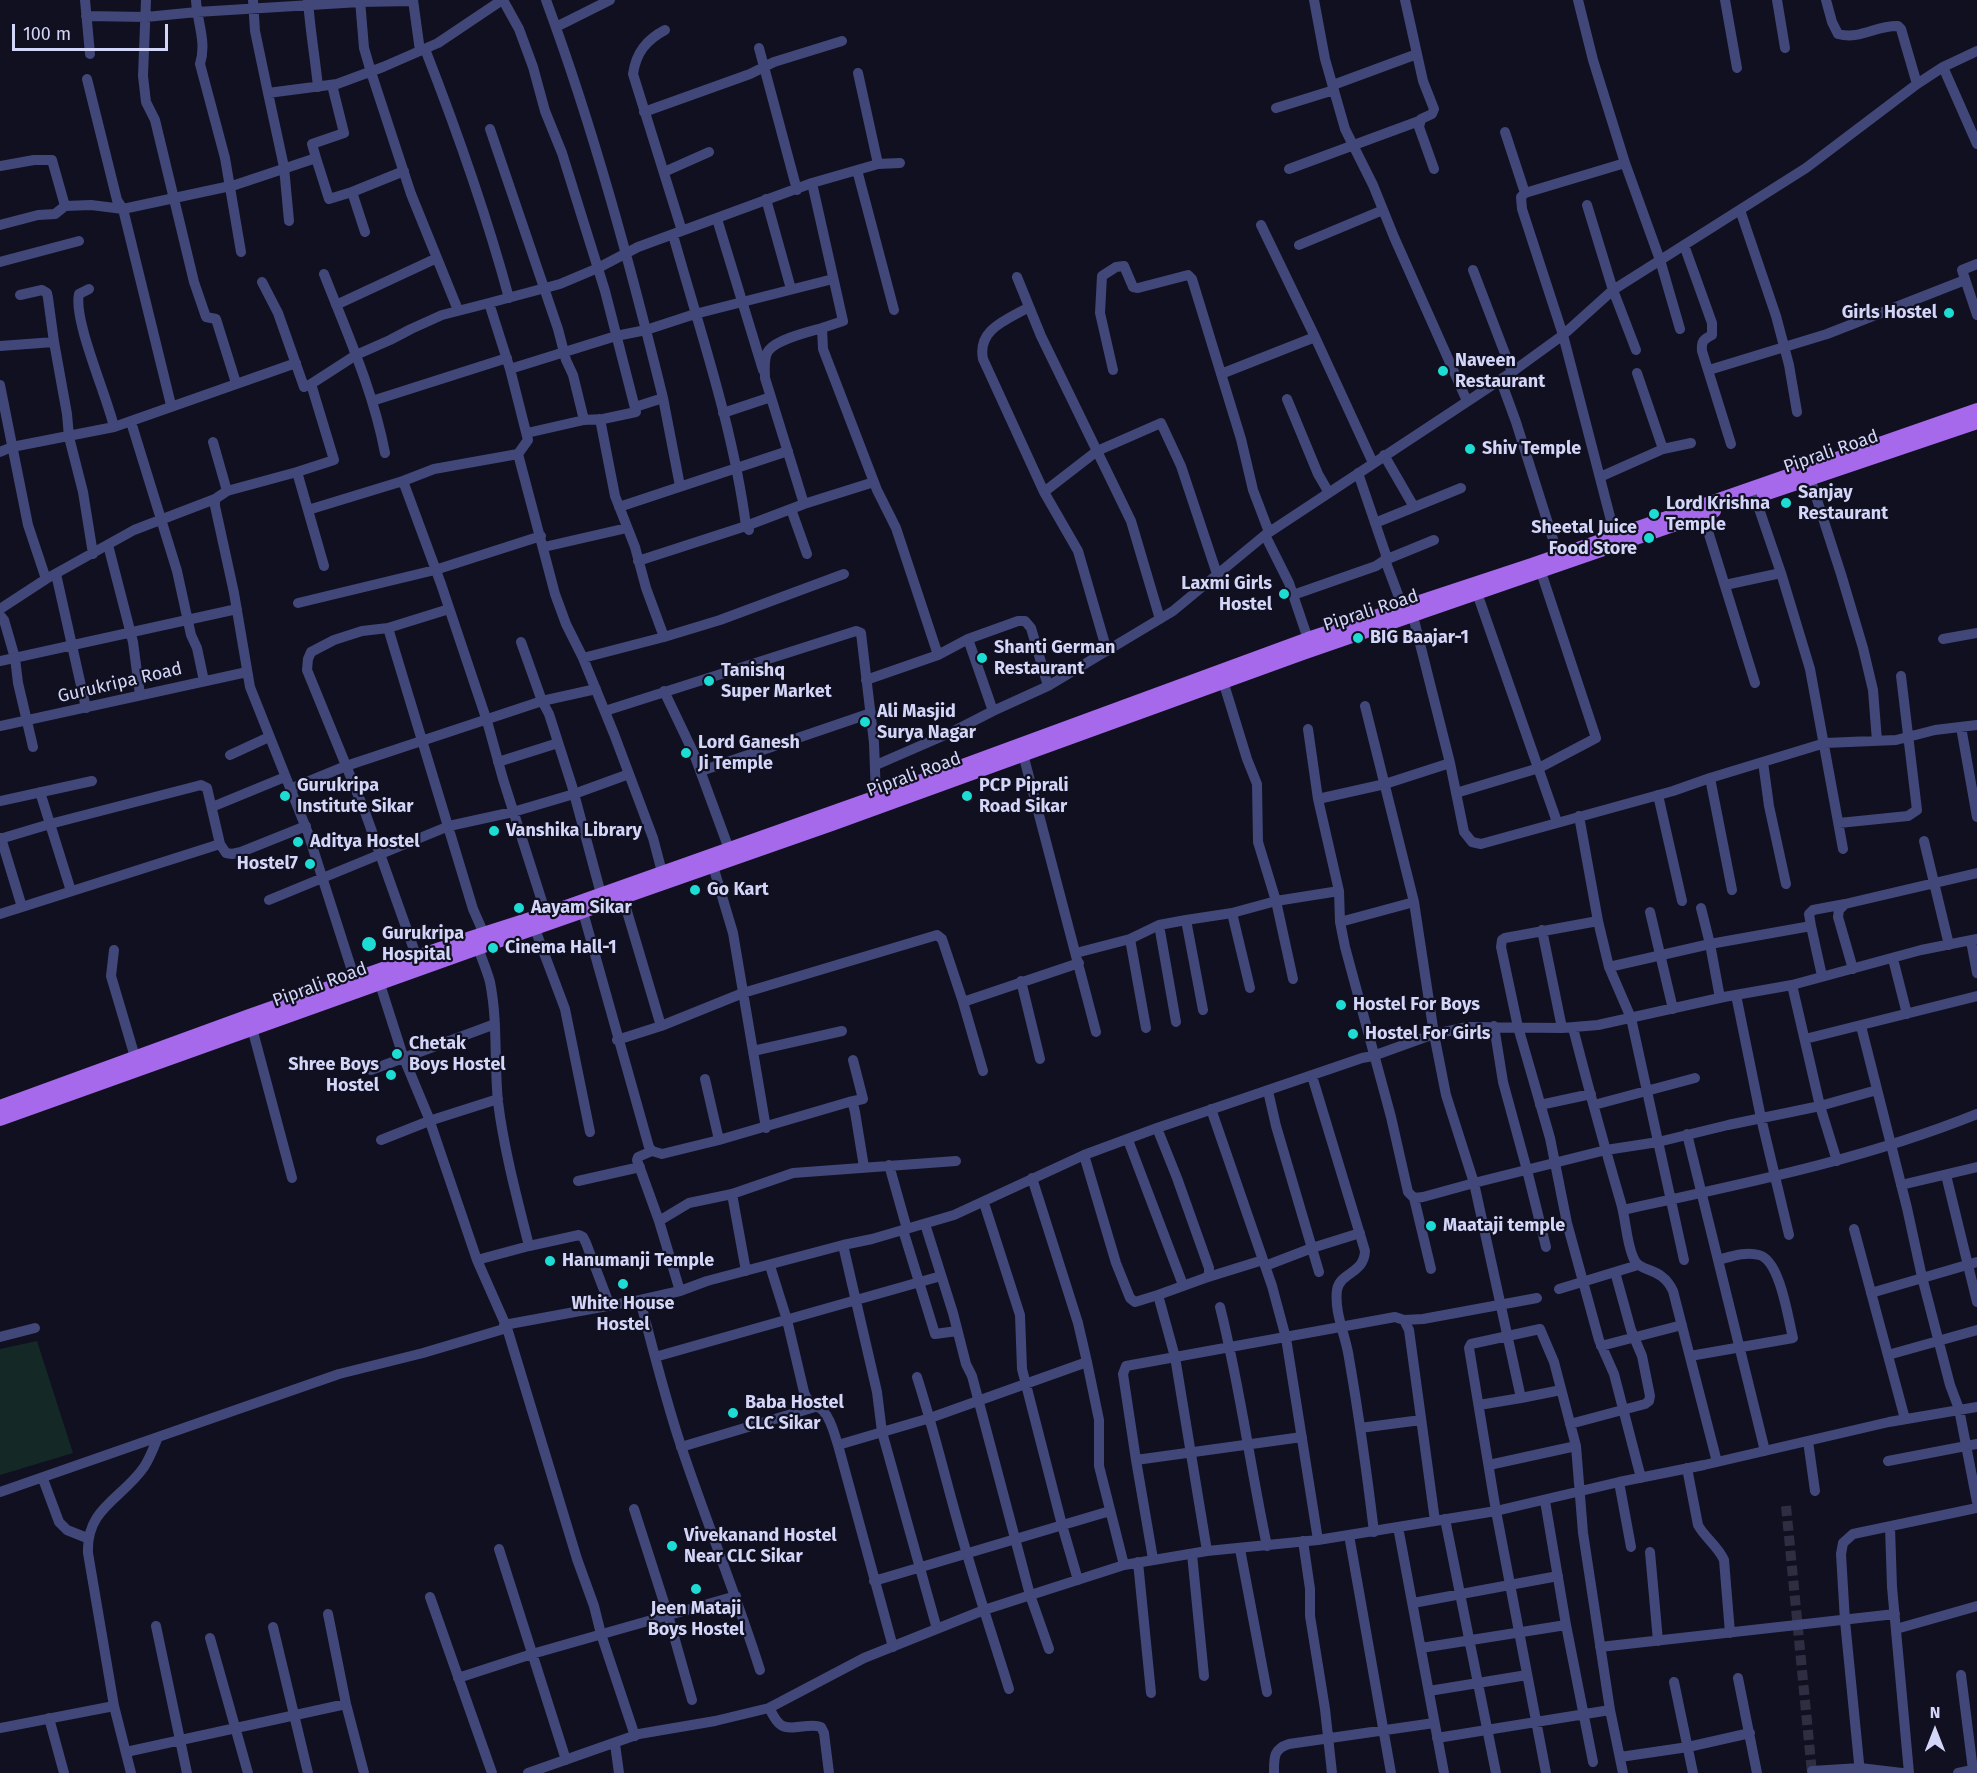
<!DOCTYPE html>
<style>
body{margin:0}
#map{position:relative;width:1977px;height:1773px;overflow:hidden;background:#101020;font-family:"Fira Sans",sans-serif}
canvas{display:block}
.north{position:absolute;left:1905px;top:1701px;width:60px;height:60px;-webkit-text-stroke:4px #101020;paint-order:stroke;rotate:0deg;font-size:16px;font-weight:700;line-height:24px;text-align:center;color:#d4d6f9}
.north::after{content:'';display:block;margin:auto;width:21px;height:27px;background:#d4d6f9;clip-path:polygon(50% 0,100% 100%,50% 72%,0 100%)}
.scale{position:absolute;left:12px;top:24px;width:156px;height:27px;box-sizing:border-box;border:3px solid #d4d6f9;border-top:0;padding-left:8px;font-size:18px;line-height:21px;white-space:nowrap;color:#d4d6f9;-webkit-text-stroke:4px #101020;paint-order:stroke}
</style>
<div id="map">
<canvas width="1977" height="1773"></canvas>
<div class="north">N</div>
<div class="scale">100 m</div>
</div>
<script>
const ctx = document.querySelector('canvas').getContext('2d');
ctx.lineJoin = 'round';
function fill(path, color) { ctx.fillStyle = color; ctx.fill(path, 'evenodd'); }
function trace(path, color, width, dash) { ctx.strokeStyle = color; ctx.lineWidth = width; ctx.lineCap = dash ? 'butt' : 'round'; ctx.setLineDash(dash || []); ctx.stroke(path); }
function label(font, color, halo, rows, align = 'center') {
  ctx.font = font + ' "Fira Sans",sans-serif'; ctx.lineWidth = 4.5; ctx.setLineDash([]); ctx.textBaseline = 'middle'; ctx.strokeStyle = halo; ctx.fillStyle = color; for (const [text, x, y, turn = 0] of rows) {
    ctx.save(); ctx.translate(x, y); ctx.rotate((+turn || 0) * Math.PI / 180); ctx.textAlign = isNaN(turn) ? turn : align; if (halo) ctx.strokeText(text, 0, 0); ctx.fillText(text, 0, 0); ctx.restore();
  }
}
const green = new Path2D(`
 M37,1341L73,1453L0,1475V1349Z`);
const minorTunnel = new Path2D(`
 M1786,1506L1812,1773`);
const minor = new Path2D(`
 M85,0L90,54
 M146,0L143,76L146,102L155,120L194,282L206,317L216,319L236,383
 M196,0C197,22 207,42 200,64L225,158L241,252
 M253,0L255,31L268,93
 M308,0C310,30 315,57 318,87
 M360,0L364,48L371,72L411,194L458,310
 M413,0L420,51
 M503,0L519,29L533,67L545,111L562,153L605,291L636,412L603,419L584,420L527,433
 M546,0C594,130 630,264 663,398L635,407
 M1314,0L1325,59L1345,129L1373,185L1394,237L1467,401
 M1405,0L1423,81L1434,109L1432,114L1421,119L1419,127L1434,169
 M1578,0L1593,60L1625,163L1660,260L1680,329
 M1725,0L1737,68
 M1777,0L1785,48
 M1826,0L1832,22L1838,34C1861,40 1876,25 1898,26L1901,29L1917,84
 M86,16L146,17L197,12L360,2L413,1
 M556,27L610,0
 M665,30C646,40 636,53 633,74L682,231
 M759,48L797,190
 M425,49C457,131 486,213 509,298
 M1943,67L1977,144
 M858,73L878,164
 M87,79L117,200L123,209L171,405
 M1333,85L1417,54
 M1276,108L1334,90
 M644,112L750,74L774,62L842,41
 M490,129L558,329L566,360L573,375L584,420
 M1505,132L1525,193
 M316,158L329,199L352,192L365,232
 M0,166L34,160H52L65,206L55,214L38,215L0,225
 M1289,169L1419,121
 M857,170L894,310
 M664,172L709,152
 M812,183L878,164L900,163
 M352,192L404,171
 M766,199L791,289
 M1587,205L1613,290L1636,350
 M65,206L91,205L123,209L235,185L316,158L312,144L344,133L332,85
 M1740,210L1776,316L1789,365L1797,412
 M717,219L763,370
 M289,221L284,167L268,93L337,84L383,67L438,43L502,0
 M673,235C700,331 733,427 746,526L749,530
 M1299,245L1383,210
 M1684,245L1712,323V335C1704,339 1701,341 1702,351L1731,444
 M0,262L79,241
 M1977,264L1962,270L1977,315
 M1473,270L1512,372
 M324,274C347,333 373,390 385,453
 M1017,277L1041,336L1131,521L1160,619
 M262,282L278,313L304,387L311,384
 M20,295L42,290L47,293L48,298L54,342L67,414L69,437L83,492L93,554
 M489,303L560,284L598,268L638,247L812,183L843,321L822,328L823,349L877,490L896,528L938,655
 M336,305L437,258
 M1029,307C1007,320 977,329 983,359L1044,492L1078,551L1107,651
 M1315,337L1373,463
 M0,346L54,342
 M510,369L616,336L646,330L695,314L833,279
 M1113,370L1100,313L1102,276L1116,267L1124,266L1133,287L1138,288L1188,275L1192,279L1241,439L1253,490L1269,532
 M1709,370L1827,334L1965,280
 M1221,374L1315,337L1261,225
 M1501,381L1516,422L1558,555
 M0,385L28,525L46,579
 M663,398L680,486
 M1287,399L1318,474L1329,493
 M372,401L507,358
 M723,413L771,397
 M600,419L615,496L635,547L646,588L664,637
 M131,422L177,571L191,635L197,648L204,681
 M114,427L296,363
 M213,442L227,491
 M1663,449L1691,443
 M0,452L12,447L114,427C107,396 73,320 79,294L89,289
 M518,454L555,594L566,624L583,658L614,734L653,838L662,872
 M1384,455L1414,507
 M297,472L227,491L215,499V506L234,593L250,687L308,833L355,980
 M1600,477L1663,449L1637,373
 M1810,478L1841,574L1863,648L1873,690L1877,741
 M403,481L441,584L487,721L503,779L546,914
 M1044,492L1097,451L1161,423L1181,466L1217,574
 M1755,497L1781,573L1810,669L1843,849
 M804,504L874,482
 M619,507L788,451
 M791,509L807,554
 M308,510L403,481L434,469L518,454L528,440L510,369L489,303L442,315L411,329L390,340L356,355L311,384L334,460L297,472L324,566
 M1703,515L1755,683
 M1375,523L1461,488
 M1265,535L1289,583L1308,639
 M1615,536L1563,335L1522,209L1521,197L1525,193L1625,163
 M1434,540L1385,560L1403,608L1413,616L1450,763L1464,832L1472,842L1481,844L1673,791L1710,778L1825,743L1896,740L1935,730L1977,725
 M108,545L133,642L140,695
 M544,547L627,528
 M638,561L746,526L804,504L765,378C765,369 763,357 769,350C778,339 808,332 822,328
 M56,574L86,708
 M1725,585L1781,573
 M1477,593L1557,822
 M1293,595L1376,566L1385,560L1386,555L1358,473
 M298,603L435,570L541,536
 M0,609L46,579L134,530L215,499
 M0,615L4,620L15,658L18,683L33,747
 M388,628L473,909L484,934
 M968,639L1018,621H1025L1031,628L1048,686
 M1943,639L1977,633
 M521,642L542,701L549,714L572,786L601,894
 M583,658L664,637L720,620L844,574
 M0,661L237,609
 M866,680L938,655L968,639L993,711L952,732L876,765
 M1223,681L1247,759L1257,784L1258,842L1276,901L1293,979
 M664,691L694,754L729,849
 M1365,706L1414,902L1434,1034L1446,1095L1474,1183L1521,1398L1561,1390
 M605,711L856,631L861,633L874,743L876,796
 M993,711L1048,686L1173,611L1265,535L1512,372L1563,335L1613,290L1806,168L1917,84L1943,67L1977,51
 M0,726L247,672
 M1961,727L1977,817
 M1308,729L1318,799L1339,891L1340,922L1345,947L1391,1117L1408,1192L1414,1198L1431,1269
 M1023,754L1096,1032
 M230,755L269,737
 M498,762L558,743
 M1763,762L1769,806L1786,884
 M701,771L871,713
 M1710,778L1732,890
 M290,789L346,766L542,701L596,689
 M40,792L71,891
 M1456,793L1539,768L1596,738L1541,572
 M1658,795L1682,901
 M1318,799L1385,784L1450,763
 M0,801L92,781
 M212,807L285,777
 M1579,816L1598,921L1609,967L1631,1018L1684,1260
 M1839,823L1908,816L1917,810L1901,676
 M1,838L22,907
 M0,839L50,824L201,785L207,788L220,844L226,853L232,854L241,852L306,826
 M1924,841L1949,945
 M713,866L733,933L766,1128
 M623,898L661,1026
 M269,900L449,826L513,812L574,794L629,774
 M1701,908L1710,944L1720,998
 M583,912L649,1147L652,1151L662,1154L719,1140L849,1102L853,1104L855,1112L864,1167
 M1650,912L1673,1009
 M1232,913L1250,988
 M0,914L220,844
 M1186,920L1232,913L1276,901L1339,891
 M1598,921L1505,938L1502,940L1501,947L1518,1027L1550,1138L1567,1223L1599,1340L1614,1374L1641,1478
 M1340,922L1414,902
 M1159,925L1176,1022
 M1811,926L1822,976
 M535,929L565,1009L590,1132
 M1542,930L1562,1028
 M1130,939L1146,1028
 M1971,941L1977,973
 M478,948C482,959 487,971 490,982C498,1022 494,1062 498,1102C504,1150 517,1198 529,1246
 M114,950L111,976L135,1057
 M1076,953L1130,939L1159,925L1186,920L1203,1010
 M417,958L365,812L307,670L308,659L311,652L334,640L362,631L388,628L449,609
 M1893,959L1907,1014
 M1609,967L1710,944L1811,926L1809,914L1813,910L1845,904
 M1853,969L1838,917L1839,910L1845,904L1977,873
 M378,978L403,1056L428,1116L477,1260L507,1328L577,1559L594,1606L601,1634L635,1736
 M1021,981L1040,1059
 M1792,985L1820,1106L1837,1161
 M1736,995L1761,1118L1789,1235
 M963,1002L1079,963
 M1494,1026L1503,1082L1527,1170L1546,1247
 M1861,1026L1907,1208L1922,1277L1950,1385L1959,1409L1977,1502
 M252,1028L292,1178
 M1573,1028C1588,1086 1604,1145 1621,1203C1626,1220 1626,1240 1633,1257C1639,1274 1661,1265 1673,1291L1717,1462
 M1805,1039L1977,996
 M617,1040L661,1026L743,993L937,935L942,939L963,1002L983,1071
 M753,1051L842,1031
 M371,1070L495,1024
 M1312,1076L1365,1251C1364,1274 1340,1272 1337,1290C1334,1313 1346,1336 1349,1358C1359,1416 1367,1474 1374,1532
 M705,1079L719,1140
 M1268,1091L1276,1126L1319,1272
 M849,1102L863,1099L853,1060
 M1540,1105L1591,1094
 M1594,1105L1695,1078
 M1211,1109L1272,1286L1286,1338L1318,1540
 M1157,1128L1177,1178L1209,1268V1275L1205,1278L1158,1295
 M1687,1134L1765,1451
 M381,1140L429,1121L498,1099
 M1128,1140L1183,1285
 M652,1151L638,1157L637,1160L659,1221L680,1291
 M1084,1155L1116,1263L1130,1298L1135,1302L1158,1295L1175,1357L1207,1551
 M889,1165L907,1229
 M1946,1175L1977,1302
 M1032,1178L1078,1323L1087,1362L1099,1420V1466L1124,1565
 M578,1181L640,1167
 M1901,1185L1977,1167
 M732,1194L746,1271
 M1414,1198L1423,1197L1474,1183L1606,1150L1658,1142L1728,1125L1820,1106L1877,1090
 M984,1203L1020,1315L1022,1369L1062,1525L1078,1580
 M1623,1210C1742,1184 1863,1160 1977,1114
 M659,1221L689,1203L732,1194L793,1173L956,1161
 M925,1224L953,1313L966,1364L972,1376L1030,1595L1049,1649
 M1854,1229L1905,1419
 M903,1230L935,1334L957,1331
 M843,1245L877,1392L882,1432L937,1629
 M477,1260L529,1246L579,1235L583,1237L586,1243L610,1306
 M770,1266L787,1320L804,1392C811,1410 816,1402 824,1412C832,1421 834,1434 838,1445L893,1647
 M1265,1266L1312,1248L1360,1233
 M1205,1278L1263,1260
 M1559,1289L1638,1265
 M1871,1293L1977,1262
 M640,1300C653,1349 665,1398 681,1446C706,1521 736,1594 760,1670
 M1220,1307C1240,1386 1250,1466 1267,1546
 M1404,1320L1409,1330L1435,1521
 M504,1325L640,1300L680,1291L707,1281L843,1245L872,1239L954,1215L1084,1155L1157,1128L1362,1058L1373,1056L1434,1034L1468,1027L1562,1028L1598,1025L1724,997L1792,985L1921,950L1977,939
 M0,1337L35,1328
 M1601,1346L1682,1325
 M1888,1355L1977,1330
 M1690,1356L1793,1338C1788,1318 1780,1260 1759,1255C1745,1251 1730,1257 1718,1260
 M655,1357L941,1276
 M917,1377C936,1436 949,1495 967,1554C980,1599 995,1644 1009,1689
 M1479,1405L1521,1398
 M1570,1424L1645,1404L1649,1401L1650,1396L1642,1356L1631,1330L1615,1272
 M1360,1428L1421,1420
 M1808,1441L1815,1491
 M838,1445L930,1418L1087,1362
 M681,1447L815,1407
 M1136,1460L1302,1437
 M1888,1461L1977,1444
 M1489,1465L1576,1446
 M1687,1468L1698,1525C1705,1538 1718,1546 1724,1560L1730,1633
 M43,1479L59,1522L67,1530L87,1538
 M1619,1482L1631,1547
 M0,1492L339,1374L423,1353L507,1328
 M1545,1501L1566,1625L1593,1762
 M634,1509L668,1615L692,1700
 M1445,1519L1496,1773
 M1398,1527L1444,1773
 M1890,1527L1892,1587L1909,1773
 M1349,1535L1391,1773
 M1303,1541L1310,1589V1616L1325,1709L1332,1773
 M499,1549L566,1760
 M1240,1549L1267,1692
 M1650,1552L1658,1641
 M1192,1554L1204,1676
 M1153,1559L1136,1460L1123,1374L1126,1366L1395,1317L1404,1320L1423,1319L1537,1298
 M1138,1562L1151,1693
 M874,1581L1110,1511
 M430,1597L492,1773
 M1413,1603L1558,1576
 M328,1614L346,1704L364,1773
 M156,1626L187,1773
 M273,1627L308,1773
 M1896,1629L1977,1606
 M210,1638L248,1773
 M1600,1647L1895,1614
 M1421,1648L1566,1625
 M1961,1675L1973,1770L1977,1772
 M458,1678L532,1654L736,1596
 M1738,1678L1757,1773
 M1674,1682L1693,1773
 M1429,1691L1527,1675
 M114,1706L88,1553C86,1508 122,1499 144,1467C150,1458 154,1447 158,1437
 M769,1708C772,1713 776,1722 781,1725C792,1732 809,1722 821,1727L824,1733L829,1773
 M49,1718L64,1773
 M0,1728L114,1706L131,1773
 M1437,1738L1610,1710
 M615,1744L619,1773
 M126,1752L346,1704
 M1620,1757L1688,1747L1750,1733
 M1812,1771L1860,1768L1902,1773
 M528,1773L639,1734L715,1721L769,1708L864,1658L984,1610L1124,1565L1207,1551L1318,1540L1496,1511L1619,1482L1704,1465L1889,1422L1977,1407
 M1274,1773C1274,1758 1273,1749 1289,1744L1434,1723
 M1546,1773L1496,1511L1469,1348L1471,1344L1540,1329L1554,1362L1576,1446L1583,1533L1610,1710L1623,1773
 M1860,1773L1845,1621L1841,1554L1843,1543L1853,1534L1977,1508
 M1958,1773L1977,1769`);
const major = new Path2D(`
 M1764,494L1977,422
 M0,1107L249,1016L468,939L546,914L927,779L1308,639L1532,565L1977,410
 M0,1119L478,948L832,824L1303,653L1714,511`);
const markers = [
 [1949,313,6,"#1ddcd3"],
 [1443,371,6,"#1ddcd3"],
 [1470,449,6,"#1ddcd3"],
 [1786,503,6,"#1ddcd3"],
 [1654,514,6,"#1ddcd3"],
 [1649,538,6,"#1ddcd3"],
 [1284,594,6,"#1ddcd3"],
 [1358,638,6,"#1ddcd3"],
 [982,658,6,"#1ddcd3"],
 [709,681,6,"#1ddcd3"],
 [865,722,6,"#1ddcd3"],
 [686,753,6,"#1ddcd3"],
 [285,796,6,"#1ddcd3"],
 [967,796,6,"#1ddcd3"],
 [494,831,6,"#1ddcd3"],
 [298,842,6,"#1ddcd3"],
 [310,864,6,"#1ddcd3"],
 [695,890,6,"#1ddcd3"],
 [519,908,6,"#1ddcd3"],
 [369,944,8,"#1ddcd3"],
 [493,948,6,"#1ddcd3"],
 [1341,1005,6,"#1ddcd3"],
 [1353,1034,6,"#1ddcd3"],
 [397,1054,6,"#1ddcd3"],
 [391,1075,6,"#1ddcd3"],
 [1431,1226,6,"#1ddcd3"],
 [550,1261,6,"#1ddcd3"],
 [623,1284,6,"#1ddcd3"],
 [733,1413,6,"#1ddcd3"],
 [672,1546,6,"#1ddcd3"],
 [696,1589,6,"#1ddcd3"]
];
const poiNames = [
 ["Girls Hostel",1937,313,"right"],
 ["Naveen",1455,361],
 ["Restaurant",1455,382],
 ["Shiv Temple",1482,449],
 ["Sanjay",1798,493],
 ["Restaurant",1798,514],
 ["Lord Krishna",1666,504],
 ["Temple",1666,525],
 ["Sheetal Juice",1637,528,"right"],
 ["Food Store",1637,549,"right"],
 ["Laxmi Girls",1272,584,"right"],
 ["Hostel",1272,605,"right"],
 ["BIG Baajar-1",1370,638],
 ["Shanti German",994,648],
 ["Restaurant",994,669],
 ["Tanishq",721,671],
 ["Super Market",721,692],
 ["Ali Masjid",877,712],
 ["Surya Nagar",877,733],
 ["Lord Ganesh",698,743],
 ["Ji Temple",698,764],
 ["Gurukripa",297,786],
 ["Institute Sikar",297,807],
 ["PCP Piprali",979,786],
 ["Road Sikar",979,807],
 ["Vanshika Library",506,831],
 ["Aditya Hostel",310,842],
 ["Hostel7",298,864,"right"],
 ["Go Kart",707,890],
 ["Aayam Sikar",531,908],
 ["Gurukripa",382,934],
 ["Hospital",382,955],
 ["Cinema Hall-1",505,948],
 ["Hostel For Boys",1353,1005],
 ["Hostel For Girls",1365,1034],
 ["Chetak",409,1044],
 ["Boys Hostel",409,1065],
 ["Shree Boys",379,1065,"right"],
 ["Hostel",379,1086,"right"],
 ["Maataji temple",1443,1226],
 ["Hanumanji Temple",562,1261],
 ["White House",623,1304,"center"],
 ["Hostel",623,1325,"center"],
 ["Baba Hostel",745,1403],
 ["CLC Sikar",745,1424],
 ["Vivekanand Hostel",684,1536],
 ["Near CLC Sikar",684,1557],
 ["Jeen Mataji",696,1609,"center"],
 ["Boys Hostel",696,1630,"center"]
];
const streetNames = [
 ["Piprali Road",1831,452,-19],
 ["Piprali Road",1371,611,-18],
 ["Gurukripa Road",120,683,-13],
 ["Piprali Road",914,775,-20],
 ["Piprali Road",320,985,-20]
];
fill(green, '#142925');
trace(minorTunnel, '#2d2e41', 10, [10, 5]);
trace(minor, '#414779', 10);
trace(major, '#a769eb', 14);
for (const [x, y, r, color] of markers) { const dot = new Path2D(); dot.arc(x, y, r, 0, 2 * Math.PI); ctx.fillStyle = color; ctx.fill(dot); trace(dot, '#101020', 2); }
label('bold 18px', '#d4d6f9', '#101020', poiNames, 'left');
label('18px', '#d4d6f9', '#101020', streetNames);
</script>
